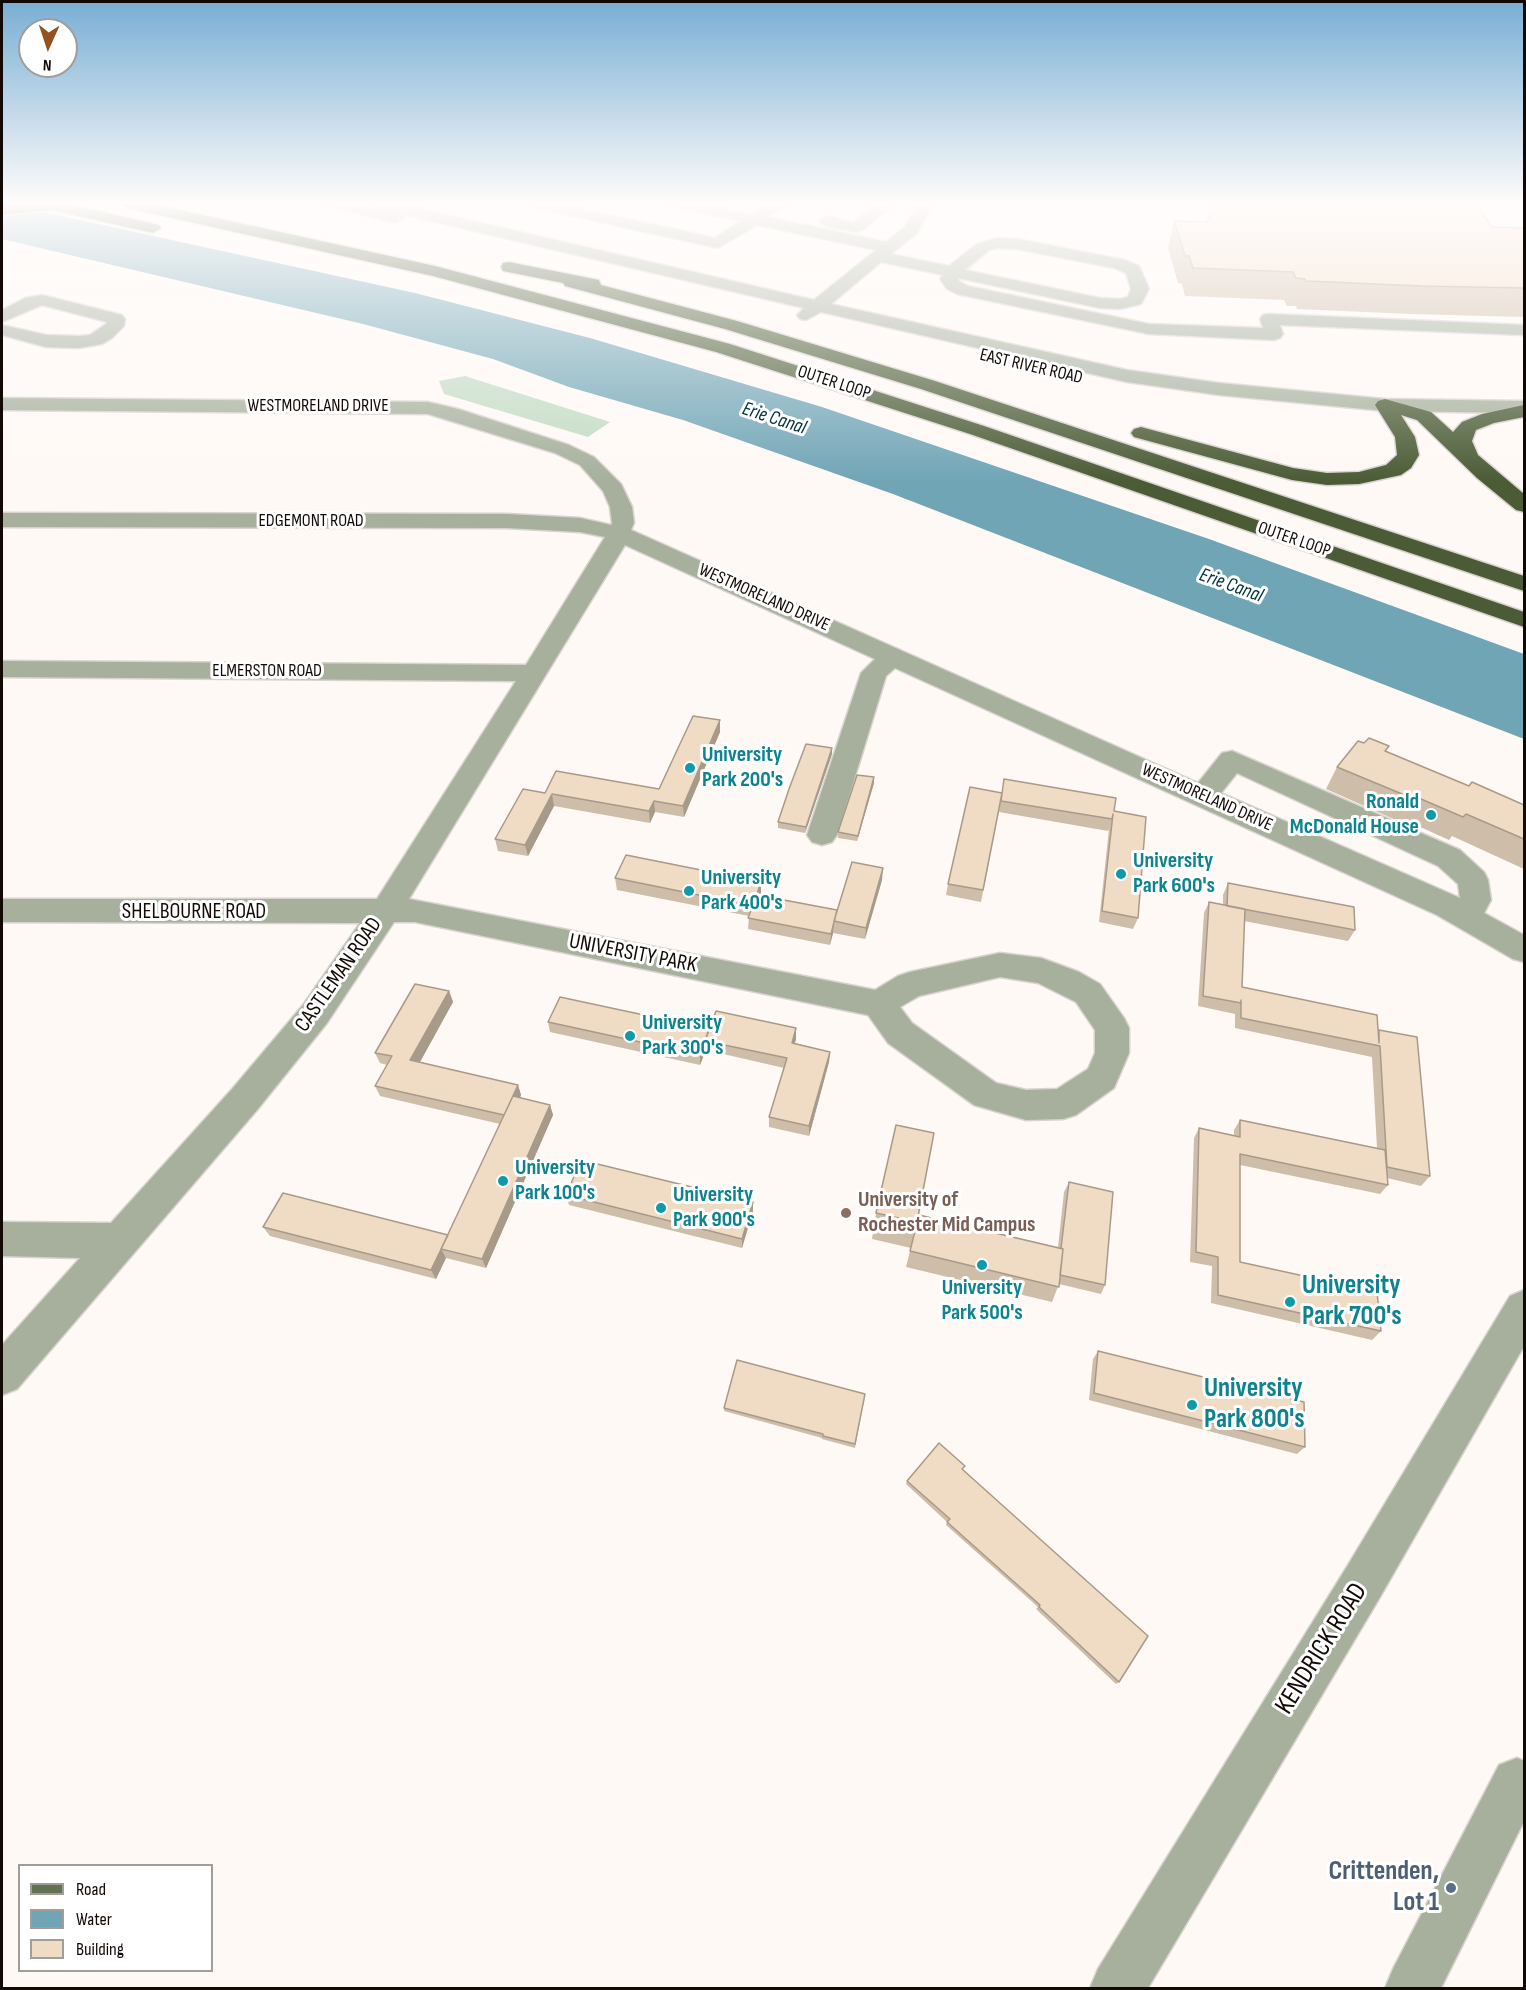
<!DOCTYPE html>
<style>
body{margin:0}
#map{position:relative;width:1526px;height:1990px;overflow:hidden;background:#fff9f6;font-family:"Sofia Sans Condensed",sans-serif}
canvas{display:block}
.frame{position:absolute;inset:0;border:3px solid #120905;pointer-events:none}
.legend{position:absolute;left:18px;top:1864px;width:195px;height:108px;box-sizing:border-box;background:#fff;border:2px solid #a09d9b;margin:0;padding:8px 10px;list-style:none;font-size:18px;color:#120905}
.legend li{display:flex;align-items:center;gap:12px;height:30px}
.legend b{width:30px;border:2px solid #a09d9b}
.north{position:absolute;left:18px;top:18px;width:60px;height:60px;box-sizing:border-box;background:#fff;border:2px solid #a09d9b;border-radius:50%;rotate:183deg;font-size:16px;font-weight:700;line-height:24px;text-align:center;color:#120905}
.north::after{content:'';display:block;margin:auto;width:21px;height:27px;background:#935120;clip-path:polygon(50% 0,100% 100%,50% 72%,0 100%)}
</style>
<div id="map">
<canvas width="1526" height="1990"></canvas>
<div class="frame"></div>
<ul class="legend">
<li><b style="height:8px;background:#627151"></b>Road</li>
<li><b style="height:16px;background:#70a5b6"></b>Water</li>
<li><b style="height:16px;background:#f0dcc4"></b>Building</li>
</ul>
<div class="north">N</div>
</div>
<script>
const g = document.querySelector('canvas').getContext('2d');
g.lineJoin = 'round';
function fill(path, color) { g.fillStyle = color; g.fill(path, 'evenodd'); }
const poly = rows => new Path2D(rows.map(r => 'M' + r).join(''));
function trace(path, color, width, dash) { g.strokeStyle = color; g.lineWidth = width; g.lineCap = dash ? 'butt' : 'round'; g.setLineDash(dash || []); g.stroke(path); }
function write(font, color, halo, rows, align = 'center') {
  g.font = font + ' "Sofia Sans Condensed",sans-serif'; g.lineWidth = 6; g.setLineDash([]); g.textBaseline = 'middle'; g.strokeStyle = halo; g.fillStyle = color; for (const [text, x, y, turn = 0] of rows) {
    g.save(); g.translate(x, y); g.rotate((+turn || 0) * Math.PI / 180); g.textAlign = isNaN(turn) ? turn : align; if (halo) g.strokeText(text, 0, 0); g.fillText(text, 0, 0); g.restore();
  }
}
fill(poly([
 [465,376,610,422,588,437,444,394,439,381]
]), '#c2dbc4');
fill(poly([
 [2,203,415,293,590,338,822,407,1209,539,1524,654,1524,739,893,494,683,420,569,387,493,359,363,324,2,239]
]), '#70a5b6');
const minor = poly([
 [323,203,351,203,402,215,404,218,396,223,326,206,323,203],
 [367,203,395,203,814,300,876,250,757,225,718,248,535,208,527,203,556,203,715,238,740,221,672,206,669,203,699,203,751,214,769,203,787,203,768,217,886,242,905,227,918,203,934,203,917,233,891,254,949,266,977,244,997,238,1017,239,1125,260,1139,266,1149,289,1141,304,1120,309,1100,308,958,278,959,281,968,286,1149,324,1263,328,1260,319,1263,315,1269,314,1524,325,1524,335,1280,325,1283,334,1280,338,1274,340,1149,334,957,294,947,289,940,279,943,275,881,262,831,304,1127,370,1219,383,1385,399,1524,401,1524,413,1385,411,1219,395,1127,382,821,312,806,320,800,319,797,315,804,308,375,208,367,203],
 [998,248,1017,249,1114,268,1126,273,1131,289,1128,297,1120,299,1100,298,965,270,989,250,998,248],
 [879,203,897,203,862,230,856,232,826,226,818,221,826,216,853,222,879,203],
 [42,295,122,315,125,319,124,326,112,338,102,344,79,348,46,347,2,335,2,325,46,335,79,336,90,335,106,324,107,322,42,305,2,322,2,310,25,298,42,295],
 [2,398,428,402,458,409,569,445,594,457,621,484,632,507,634,523,631,530,1198,783,1222,753,1232,751,1460,850,1484,872,1488,880,1491,900,1484,913,1524,935,1524,962,1513,959,1437,915,895,668,886,676,837,835,832,842,822,845,812,842,807,835,861,673,875,659,625,545,409,899,875,990,898,976,910,972,1000,953,1041,958,1079,972,1100,984,1124,1018,1129,1028,1129,1053,1114,1088,1076,1115,1063,1119,1026,1120,974,1105,888,1043,868,1015,415,922,394,922,327,1023,257,1110,17,1389,2,1395,2,1345,80,1258,2,1256,2,1222,111,1223,233,1088,303,1005,360,923,2,922,2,899,377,899,516,681,2,677,2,661,526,665,605,537,580,532,507,528,2,527,2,513,507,514,580,518,611,525,612,523,610,507,603,491,580,465,555,453,428,414,2,410,2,398],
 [1237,773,1438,866,1458,884,1460,898,1221,793,1237,773],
 [1000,977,1038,983,1076,1002,1095,1030,1095,1053,1088,1069,1057,1089,1026,1090,996,1083,912,1023,900,1007,919,996,1000,977],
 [1524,1290,1524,1346,1380,1597,1148,1988,1090,1988,1098,1969,1348,1565,1510,1296,1524,1290],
 [1517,1758,1524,1761,1524,1821,1441,1988,1385,1988,1393,1969,1499,1765,1517,1758]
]);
const major = poly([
 [2,203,16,203,2,211,2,203]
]);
const highway = poly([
 [18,203,64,203,159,225,161,228,153,233,52,210,2,215,2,205,18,203],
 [119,203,148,203,435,266,730,344,984,426,1524,612,1524,627,970,434,716,352,433,276,127,208,119,203],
 [509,262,599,280,601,285,737,321,935,381,1524,576,1524,591,921,389,725,329,565,286,563,283,503,271,501,267,503,263,509,262],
 [1385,399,1431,412,1453,432,1462,422,1482,414,1524,405,1524,417,1494,423,1476,430,1472,441,1478,455,1524,494,1524,512,1516,510,1477,478,1417,420,1401,415,1415,437,1419,455,1411,468,1401,475,1359,484,1327,485,1292,480,1134,437,1131,433,1134,429,1141,427,1293,468,1327,473,1359,472,1386,465,1397,455,1395,437,1375,405,1378,401,1385,399]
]);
trace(minor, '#d9d3cf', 3);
trace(major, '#d9d3cf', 3);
trace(highway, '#d9d3cf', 3);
fill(minor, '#a6b09d');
fill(major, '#627151');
fill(highway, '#4a5b35');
fill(poly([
 [1174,221,1524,228,1524,317,1411,314,1297,309,1296,306,1287,306,1284,300,1185,296,1182,284,1178,283,1168,248],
 [720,720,720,732,684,817,655,812,650,823,554,806,528,856,498,851,495,839,545,793,659,789],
 [1386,751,1469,786,1524,805,1524,869,1452,836,1449,840,1407,821,1405,824,1326,789,1337,767],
 [832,754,805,833,778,828,778,822],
 [1004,779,1114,811,1138,918,1133,929,1099,922,1109,829,1108,831,999,812,1000,806,981,902,946,895,948,884,1002,793],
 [874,783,857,841,838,838,838,832],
 [615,878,761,882,761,895,837,910,882,880,865,939,833,933,830,945,748,929,749,916,617,890],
 [1228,883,1355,930,1348,941,1244,921,1242,987,1378,1030,1430,1176,1421,1186,1387,1178,1388,1185,1380,1194,1240,1165,1240,1262,1381,1331,1372,1340,1211,1303,1212,1266,1190,1262,1194,1138,1199,1128,1234,1135,1234,1130,1240,1120,1377,1148,1372,1057,1235,1028,1235,1014,1198,1006,1204,913,1209,902,1223,905,1223,895],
 [449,991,453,1002,420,1062,518,1085,521,1095,520,1098,550,1105,553,1115,486,1268,446,1258,436,1279,270,1236,263,1227,448,1235,500,1124,380,1096,375,1086,387,1065,380,1063,375,1053],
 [548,1022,709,1029,796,1039,795,1043,830,1052,829,1062,809,1136,769,1127,769,1117,784,1068,706,1050,700,1065,550,1032],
 [1069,1182,1105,1285,1101,1294,1059,1284,1052,1302,906,1267,919,1215,1058,1247,1064,1192],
 [566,1195,753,1211,742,1248,569,1205],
 [876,1213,917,1222,911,1248,872,1239],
 [1098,1351,1305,1447,1297,1454,1089,1400,1093,1359],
 [865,1394,855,1448,822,1439,822,1438,724,1411,724,1408],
 [963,1470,1119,1682,1116,1684,1036,1609,1038,1607,946,1525,947,1522,906,1484,907,1481]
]), '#cebda9');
fill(poly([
 [720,720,720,732,684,817,683,806],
 [832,748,832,754,805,833,806,827],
 [874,777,874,783,857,841,858,836],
 [552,794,554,806,528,856,525,845],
 [654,801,655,812,650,823,649,811],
 [883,868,882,880,865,939,866,928],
 [761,882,761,893,753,917,753,906],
 [834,921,833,933,830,945,831,934],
 [449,991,453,1002,415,1071,410,1060],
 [796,1028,796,1039,792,1053,792,1043],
 [705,1041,706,1050,700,1065,700,1055],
 [830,1052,829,1062,809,1136,809,1126],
 [518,1085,521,1095,507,1126,504,1115],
 [550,1105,553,1115,486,1268,482,1259],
 [753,1202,753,1211,742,1248,742,1239],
 [441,1249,446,1258,436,1279,431,1270]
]), '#a89a89');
const building = poly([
 [1214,203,1475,203,1492,227,1524,228,1524,288,1422,286,1306,281,1305,279,1296,278,1293,272,1193,268,1189,256,1185,256,1174,221,1207,222,1214,203],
 [693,716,720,720,683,806,654,801,649,811,552,794,525,845,495,839,523,789,545,793,556,771,659,789,693,716],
 [1369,738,1389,746,1385,751,1469,786,1472,782,1524,805,1524,839,1466,814,1463,817,1421,799,1419,801,1337,767,1358,741,1364,743,1369,738],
 [806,744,832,748,806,827,778,822,789,789,806,744],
 [857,775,874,777,858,836,838,832,857,775],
 [1004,779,1116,798,1114,811,1146,817,1138,918,1102,911,1113,814,1112,819,1001,801,1004,779],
 [970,787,1002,793,983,890,948,884,970,787],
 [626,855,761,882,753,906,615,878,626,855],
 [852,862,883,868,866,928,834,921,852,862],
 [1228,883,1354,907,1355,930,1227,906,1228,883],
 [757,895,837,910,831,934,748,918,757,895],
 [1209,902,1245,909,1242,987,1377,1015,1379,1043,1379,1030,1417,1037,1430,1176,1387,1167,1380,1046,1241,1018,1241,1000,1241,1003,1203,996,1209,902],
 [415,984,449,991,410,1060,518,1085,504,1115,375,1086,392,1056,375,1053,415,984],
 [560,997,709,1029,700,1055,548,1022,560,997],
 [716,1011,796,1028,792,1043,830,1052,809,1126,769,1117,787,1058,705,1041,716,1011],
 [513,1096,550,1105,482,1259,441,1249,513,1096],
 [1240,1120,1385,1150,1388,1185,1240,1154,1240,1262,1377,1292,1381,1331,1218,1295,1218,1257,1196,1252,1199,1128,1240,1137,1240,1120],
 [896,1125,934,1133,917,1222,876,1213,896,1125],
 [581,1160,753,1202,742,1239,566,1195,581,1160],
 [1069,1182,1113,1192,1105,1285,1060,1275,1063,1249,1061,1248,1069,1182],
 [283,1193,448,1235,431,1270,263,1227,283,1193],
 [919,1215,1063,1249,1059,1287,910,1251,919,1215],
 [1098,1351,1304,1402,1305,1447,1094,1393,1098,1351],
 [737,1360,865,1394,855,1444,823,1436,823,1434,724,1408,737,1360],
 [939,1443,965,1466,962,1469,1148,1636,1119,1682,1039,1607,1040,1605,947,1522,950,1519,907,1481,939,1443]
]);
fill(building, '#f0dcc4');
trace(building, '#a89a89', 1.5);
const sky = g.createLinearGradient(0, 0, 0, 482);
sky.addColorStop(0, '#78aed4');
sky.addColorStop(0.42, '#fffcfb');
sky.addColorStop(1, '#fffcfb00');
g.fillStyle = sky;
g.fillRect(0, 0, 1526, 482);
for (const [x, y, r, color] of [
 [690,768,6,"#0f9aa8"],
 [1431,815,6,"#0f9aa8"],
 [1121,874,6,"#0f9aa8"],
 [689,891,6,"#0f9aa8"],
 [630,1036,6,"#0f9aa8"],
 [503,1181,6,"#0f9aa8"],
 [661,1208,6,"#0f9aa8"],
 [846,1213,6,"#8d6e63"],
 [982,1265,6,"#0f9aa8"],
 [1290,1302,6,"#0f9aa8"],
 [1192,1405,6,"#0f9aa8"],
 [1451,1888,6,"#5c6f8a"]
]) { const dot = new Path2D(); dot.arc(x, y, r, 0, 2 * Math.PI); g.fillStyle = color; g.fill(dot); trace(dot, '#fff', 2); }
write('18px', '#120905', '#fff', [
 ["EAST RIVER ROAD",1031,367,13],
 ["OUTER LOOP",834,383,18],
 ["WESTMORELAND DRIVE",318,406],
 ["EDGEMONT ROAD",311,521],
 ["OUTER LOOP",1294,540,19],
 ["WESTMORELAND DRIVE",764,598,24],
 ["ELMERSTON ROAD",267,671],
 ["WESTMORELAND DRIVE",1207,798,24]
]);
write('italic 20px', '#003340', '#fff', [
 ["Erie Canal",774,419,18],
 ["Erie Canal",1231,586,20]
]);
write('bold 22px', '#0d838f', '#fff', [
 ["University",702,755],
 ["Park 200's",702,780],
 ["Ronald",1419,802,"right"],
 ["McDonald House",1419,827,"right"],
 ["University",1133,861],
 ["Park 600's",1133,886],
 ["University",701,878],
 ["Park 400's",701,903],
 ["University",642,1023],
 ["Park 300's",642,1048],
 ["University",515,1168],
 ["Park 100's",515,1193],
 ["University",673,1195],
 ["Park 900's",673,1220],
 ["University",982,1288,"center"],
 ["Park 500's",982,1313,"center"]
], 'left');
write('22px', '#120905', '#fff', [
 ["SHELBOURNE ROAD",194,912],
 ["UNIVERSITY PARK",633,954,11],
 ["CASTLEMAN ROAD",339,975,-55]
]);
write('bold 22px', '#785e54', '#fff', [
 ["University of",858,1200],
 ["Rochester Mid Campus",858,1225]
], 'left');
write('bold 27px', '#0d838f', '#fff', [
 ["University",1302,1286],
 ["Park 700's",1302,1317],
 ["University",1204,1389],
 ["Park 800's",1204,1420]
], 'left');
write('27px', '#120905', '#fff', [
 ["KENDRICK ROAD",1322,1649,-58]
]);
write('bold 27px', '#4e5e75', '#fff', [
 ["Crittenden,",1439,1872],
 ["Lot 1",1439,1903]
], 'right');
</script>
